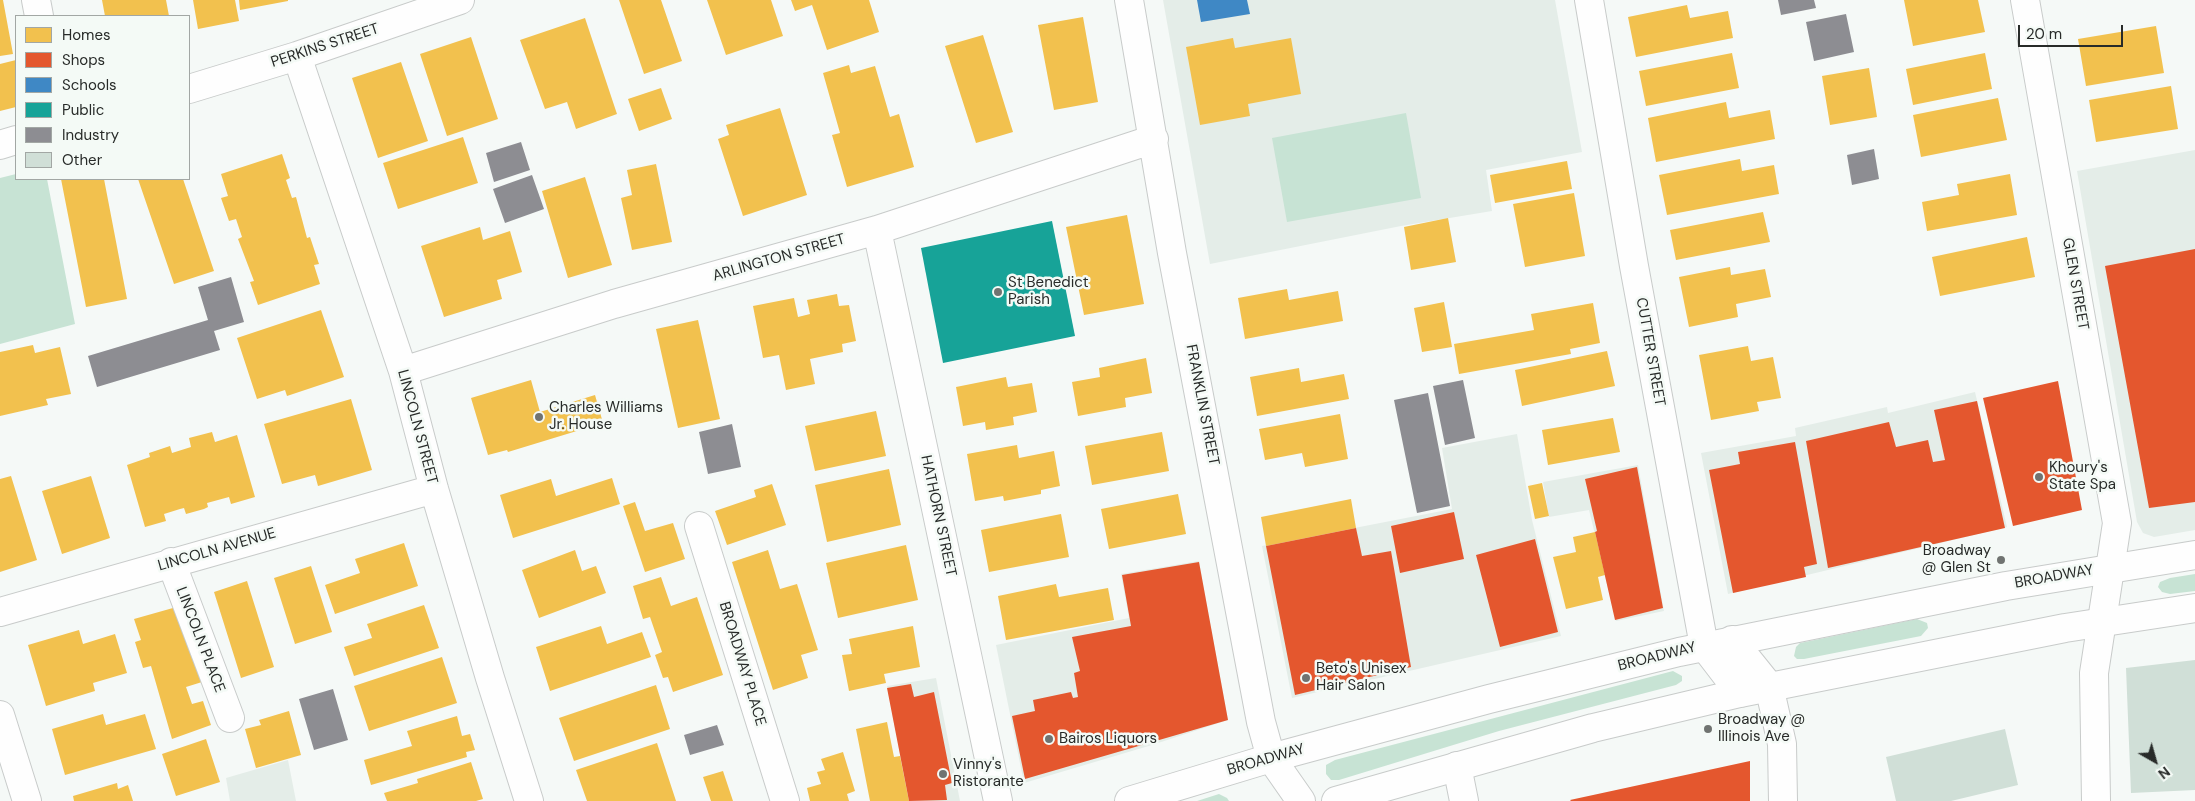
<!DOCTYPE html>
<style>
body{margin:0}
#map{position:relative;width:2195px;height:801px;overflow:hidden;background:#f5f9f7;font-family:"DM Sans",sans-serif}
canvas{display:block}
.legend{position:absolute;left:15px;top:15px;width:175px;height:165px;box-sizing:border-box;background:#f4faf6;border:1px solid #a2a7a4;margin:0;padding:6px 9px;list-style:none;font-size:15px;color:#282b29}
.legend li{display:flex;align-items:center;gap:10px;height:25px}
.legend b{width:25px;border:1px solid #a2a7a4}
.north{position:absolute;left:2130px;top:736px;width:50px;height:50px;-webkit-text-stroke:4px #f4faf6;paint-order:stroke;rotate:142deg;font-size:14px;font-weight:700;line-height:20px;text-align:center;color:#282b29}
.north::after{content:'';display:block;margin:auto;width:18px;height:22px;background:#282b29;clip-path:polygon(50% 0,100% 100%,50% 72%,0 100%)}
.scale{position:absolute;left:2018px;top:25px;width:105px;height:22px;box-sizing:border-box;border:2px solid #282b29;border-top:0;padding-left:6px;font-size:15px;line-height:18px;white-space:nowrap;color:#282b29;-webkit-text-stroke:4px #f4faf6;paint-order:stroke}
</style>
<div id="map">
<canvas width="2195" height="801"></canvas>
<ul class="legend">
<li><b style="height:14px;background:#f2c14e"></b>Homes</li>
<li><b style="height:14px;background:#e4572e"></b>Shops</li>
<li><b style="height:14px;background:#3f88c5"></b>Schools</li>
<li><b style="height:14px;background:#17a398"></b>Public</li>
<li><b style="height:14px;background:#8d8d92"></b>Industry</li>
<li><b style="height:14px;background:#d0dfd7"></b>Other</li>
</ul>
<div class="north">N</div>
<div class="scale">20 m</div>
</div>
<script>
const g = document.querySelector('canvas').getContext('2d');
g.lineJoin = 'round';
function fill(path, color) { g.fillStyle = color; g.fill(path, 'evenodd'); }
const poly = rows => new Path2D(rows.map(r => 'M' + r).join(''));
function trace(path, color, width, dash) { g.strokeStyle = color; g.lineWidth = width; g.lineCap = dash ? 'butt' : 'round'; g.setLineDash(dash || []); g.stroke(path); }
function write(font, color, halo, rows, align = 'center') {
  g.font = font + ' "DM Sans",sans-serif'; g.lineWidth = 5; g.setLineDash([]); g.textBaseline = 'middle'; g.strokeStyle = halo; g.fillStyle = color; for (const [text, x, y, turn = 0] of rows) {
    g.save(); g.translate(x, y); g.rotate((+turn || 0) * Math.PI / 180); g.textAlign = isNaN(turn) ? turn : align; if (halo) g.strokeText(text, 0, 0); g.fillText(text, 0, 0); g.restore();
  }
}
fill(poly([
 [1163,0,1555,0,1582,152,1486,170,1492,211,1401,226,1210,264],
 [2195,150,2195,530,2154,537,2143,533,2137,522,2077,171],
 [1975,392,2007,527,1728,594,1701,453,1796,436,1795,428,1887,407,1888,413],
 [1517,434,1532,520,1561,636,1292,698,1262,546,1452,509,1442,448],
 [1638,465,1664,611,1616,621,1589,510,1549,517,1543,482],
 [1199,561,1228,720,1152,745,1024,783,996,645,1129,618,1121,574],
 [936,678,960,801,909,801,887,686],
 [288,760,296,801,230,801,226,778]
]), '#e4ede8');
fill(poly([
 [1406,113,1421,198,1287,222,1272,138],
 [16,174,16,179,47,179,75,324,0,344,0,178],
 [2195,574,2195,591,2170,594,2162,592,2158,587,2160,582,2170,578],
 [1917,619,1927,623,1928,628,1921,636,1804,659,1797,659,1794,656,1796,647,1800,643],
 [1673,671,1682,676,1682,681,1676,685,1499,731,1339,780,1331,780,1326,774,1326,765,1335,760],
 [1219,794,1227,798,1229,801,1197,801]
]), '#c7e3d4');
fill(poly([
 [0,0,3,0,13,54,0,56],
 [102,0,166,0,169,16,105,16],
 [193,0,235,0,239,21,198,29],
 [239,0,288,0,288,1,240,10],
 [619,0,661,0,682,61,644,74],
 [707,0,771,0,783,36,726,55],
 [791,0,869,0,879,32,827,50,812,5,795,11],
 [1904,0,1978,0,1985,32,1913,46],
 [1687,5,1690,18,1728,11,1733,38,1636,57,1628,17],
 [1083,17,1098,102,1054,110,1038,25],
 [585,18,617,114,576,129,567,102,545,109,520,40],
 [2156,26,2164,73,2086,86,2078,39],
 [983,35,1013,132,976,143,945,46],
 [471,37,498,119,447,136,420,54],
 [1233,38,1235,48,1291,38,1301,94,1248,104,1250,116,1200,125,1186,47],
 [1732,53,1739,88,1646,106,1639,71],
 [1985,53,1992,89,1913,105,1906,69],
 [16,60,16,107,0,111,0,64],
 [401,62,428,141,378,158,352,78],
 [849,65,851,73,875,66,890,117,899,114,914,167,847,187,832,135,840,133,823,73],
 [1869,68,1877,117,1830,125,1822,76],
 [2171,86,2178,129,2096,142,2089,100],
 [661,88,672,119,639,131,628,99],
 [1998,98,2007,140,1921,157,1913,115],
 [1726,102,1729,118,1770,110,1775,139,1656,162,1648,118],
 [780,108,807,195,743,216,718,139,729,135,726,125],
 [463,137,478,183,398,209,383,163],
 [282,154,290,178,286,180,292,198,296,197,307,238,310,237,319,264,314,265,320,284,258,305,250,282,254,281,238,239,242,237,236,219,229,221,221,198,228,196,221,174],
 [1740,159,1742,171,1774,165,1779,194,1667,215,1659,175],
 [1567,161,1572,189,1495,203,1490,175],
 [656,164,672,242,632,250,621,198,632,195,627,170],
 [2010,174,2017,215,1927,231,1922,202,1959,195,1957,184],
 [585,177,612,265,568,278,542,191],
 [61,179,104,179,127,299,86,307],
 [138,179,183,179,214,271,174,284],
 [1574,193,1585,256,1525,267,1513,204],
 [1763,212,1770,242,1676,260,1670,230],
 [1127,215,1144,304,1084,315,1066,227],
 [1448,218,1456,262,1411,270,1404,227],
 [480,227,483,240,510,231,522,272,497,280,502,299,444,317,421,246],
 [2027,237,2035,277,1940,296,1932,257],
 [1730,267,1731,275,1765,269,1771,297,1736,304,1738,317,1689,327,1679,277],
 [1287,289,1289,300,1338,291,1343,321,1245,339,1238,298],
 [837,294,839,306,849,305,856,341,842,344,843,352,810,359,815,384,786,390,779,355,763,358,753,306,794,298,798,317,810,314,807,300],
 [1444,302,1452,347,1422,352,1414,308],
 [1593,303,1600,343,1570,349,1571,354,1459,374,1454,344,1534,330,1531,314],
 [321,310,344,377,287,396,285,390,257,399,237,338],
 [698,320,720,419,678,428,656,329],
 [33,345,35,353,60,347,71,394,46,399,48,405,0,416,0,352],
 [1748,346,1751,361,1773,357,1781,398,1757,402,1759,411,1711,420,1699,355],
 [1607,351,1615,386,1522,406,1515,370],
 [1146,358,1152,393,1125,398,1126,407,1078,416,1072,382,1100,377,1099,368],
 [1299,368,1301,382,1344,374,1349,399,1257,416,1250,377],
 [1006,377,1008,387,1032,383,1037,412,1013,417,1014,425,986,430,985,422,963,426,956,387],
 [531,380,540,412,595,395,603,423,508,452,507,450,488,455,471,398],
 [351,399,372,470,318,486,315,475,282,484,264,424],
 [876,411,886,456,815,471,805,426],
 [1340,414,1348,459,1305,467,1302,453,1265,460,1259,429],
 [1613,418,1620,452,1548,465,1542,430],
 [212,432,215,442,237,435,255,497,231,504,229,497,207,503,208,507,204,509,186,514,184,508,180,509,164,514,166,521,145,527,127,465,150,457,149,453,170,446,172,453,191,447,189,438],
 [1162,432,1169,471,1092,485,1085,446],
 [1017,445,1019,458,1054,451,1060,486,1041,490,1041,494,1004,501,1003,496,975,501,967,454],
 [889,469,901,525,827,542,815,485],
 [11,476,37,560,0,572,0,479],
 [91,476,110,538,62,554,42,491],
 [612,478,620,504,513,538,500,495,551,479,556,496],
 [1542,483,1549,516,1535,519,1528,486],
 [772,484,786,525,727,545,715,511,756,497,754,490],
 [1178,494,1186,534,1109,549,1101,509],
 [1351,499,1356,528,1266,546,1261,517],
 [635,502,645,531,673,523,685,559,645,572,623,506],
 [1061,514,1069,557,989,572,981,530],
 [1595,532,1605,575,1598,577,1603,600,1566,609,1553,557,1576,552,1573,537],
 [404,543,418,586,335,614,325,585,360,573,355,559],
 [906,545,918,600,838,618,826,563],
 [575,550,582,571,596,566,606,593,539,618,522,570],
 [768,550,780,589,797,584,818,650,801,655,808,678,773,690,732,562],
 [311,566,332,632,295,644,274,578],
 [661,577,671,606,697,597,723,675,673,692,668,677,663,678,655,655,662,652,650,617,643,619,633,586],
 [247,581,274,667,241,678,214,592],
 [1056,584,1059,597,1108,588,1114,620,1006,640,998,596],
 [424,605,439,648,354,676,344,647,372,638,367,624],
 [180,606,202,682,186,687,192,704,203,701,211,725,172,739,151,666,143,668,135,642,141,640,134,619],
 [601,626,607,644,642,632,651,657,550,691,536,647],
 [913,626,920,667,884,674,886,683,849,691,842,655,852,654,849,639],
 [79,630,83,644,115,634,127,673,93,683,95,691,46,706,28,645],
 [442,657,457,703,369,731,354,686],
 [656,685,670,729,574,761,559,718],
 [289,711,301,755,256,768,245,729,261,725,259,720],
 [103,714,106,725,145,714,156,749,65,775,52,729],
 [457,716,462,736,470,734,475,750,466,752,467,757,371,785,364,760,412,746,407,731],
 [887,722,894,757,900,756,909,801,870,801,856,729],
 [206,739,220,782,176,796,162,754],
 [657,743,676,801,587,801,576,770],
 [843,752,855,791,847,794,849,801,810,801,807,788,821,784,817,772,825,770,821,759],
 [471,762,483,799,476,801,387,801,384,793,418,783,417,779],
 [723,771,733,801,711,801,703,777],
 [117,783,118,789,128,785,133,801,74,801,73,796]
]), '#f2c14e');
fill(poly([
 [2195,249,2195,502,2149,508,2105,266],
 [2058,381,2082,510,2013,526,1983,398],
 [1977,401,2005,528,1828,568,1806,441,1889,422,1896,447,1928,440,1933,462,1945,460,1934,410],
 [1795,442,1817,564,1804,567,1806,577,1733,593,1709,470,1740,464,1738,452],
 [1637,467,1663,608,1615,620,1595,532,1597,531,1585,479],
 [1454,512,1464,559,1400,573,1391,526],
 [1356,528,1362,556,1391,551,1411,667,1295,695,1266,546],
 [1535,539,1558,632,1500,647,1476,555],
 [1199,562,1228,720,1025,779,1012,716,1035,711,1033,700,1071,692,1073,698,1078,697,1074,673,1080,671,1072,637,1131,626,1122,575],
 [911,684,914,697,934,692,952,783,945,785,947,800,909,801,887,688],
 [1750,761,1750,801,1571,801,1570,800]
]), '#e4572e');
fill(poly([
 [1197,0,1247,0,1250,14,1201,22]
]), '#3f88c5');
fill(poly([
 [1052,221,1075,336,943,363,921,248]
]), '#17a398');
fill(poly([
 [1778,0,1814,0,1816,8,1781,15],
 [1846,14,1854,52,1814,61,1806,22],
 [521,142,530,170,494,182,486,153],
 [1874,149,1879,179,1852,185,1847,155],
 [532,175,544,209,505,223,493,189],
 [231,277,244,322,214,331,220,350,97,387,88,356,208,320,198,287],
 [1463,380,1475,438,1445,445,1433,386],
 [1428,393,1450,506,1417,513,1394,400],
 [732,424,741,467,708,474,699,432],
 [333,689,348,740,314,750,299,699],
 [717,725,724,745,690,755,684,735]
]), '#8d8d92');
fill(poly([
 [2195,660,2195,790,2131,793,2126,668],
 [2005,729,2018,785,1951,801,1896,801,1886,757]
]), '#d0dfd7');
const minor = poly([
 [36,0,39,16],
 [1129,0,1172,253,1261,722,1271,758,1301,801],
 [1589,0,1634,266,1704,646,1740,693],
 [2025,0,2117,523,2094,673,2096,801],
 [297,56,403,371,434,489,490,678,529,801],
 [189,89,297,56,460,0],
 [0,145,16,140],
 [877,230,998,801],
 [403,371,614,304,877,230,1154,139],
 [699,526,785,801],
 [171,562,230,718],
 [0,612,434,489],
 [1732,640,1769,686,1782,744,1783,801],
 [0,715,27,801],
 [1457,766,1464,801]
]);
const primary = poly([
 [1129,801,1271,758,1489,699,1679,652,2006,586,2195,555],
 [1336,801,1593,728,1740,693,2065,628,2195,608]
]);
trace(minor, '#c8cbca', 30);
trace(primary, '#c8cbca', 30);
trace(minor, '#fefefe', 28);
trace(primary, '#fefefe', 28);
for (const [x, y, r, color] of [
 [998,292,5,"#707371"],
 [539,417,5,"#707371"],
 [2039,477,5,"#707371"],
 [2001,560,5,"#707371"],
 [1306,678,5,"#707371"],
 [1708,729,5,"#707371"],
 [1049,739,5,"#707371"],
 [943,774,5,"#707371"]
]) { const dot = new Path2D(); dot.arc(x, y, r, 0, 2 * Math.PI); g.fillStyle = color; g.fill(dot); trace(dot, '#f4faf6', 2); }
write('15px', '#282b29', '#f4faf6', [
 ["PERKINS STREET",325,46,-18],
 ["ARLINGTON STREET",779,258,-16],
 ["GLEN STREET",2075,284,80],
 ["CUTTER STREET",1650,352,80],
 ["FRANKLIN STREET",1202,405,79],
 ["LINCOLN STREET",417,427,75],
 ["HATHORN STREET",938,516,78],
 ["LINCOLN AVENUE",217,550,-16],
 ["BROADWAY",2054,577,-10],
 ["LINCOLN PLACE",200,640,69],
 ["BROADWAY",1657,657,-14],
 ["BROADWAY PLACE",742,664,73],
 ["BROADWAY",1266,760,-16]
]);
write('15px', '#282b29', '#f4faf6', [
 ["St Benedict",1008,283],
 ["Parish",1008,300],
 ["Charles Williams",549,408],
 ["Jr. House",549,425],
 ["Khoury's",2049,468],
 ["State Spa",2049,485],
 ["Broadway",1991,551,"right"],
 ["@ Glen St",1991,568,"right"],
 ["Beto's Unisex",1316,669],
 ["Hair Salon",1316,686],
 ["Broadway @",1718,720],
 ["Illinois Ave",1718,737],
 ["Bairos Liquors",1059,739],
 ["Vinny's",953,765],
 ["Ristorante",953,782]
], 'left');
</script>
